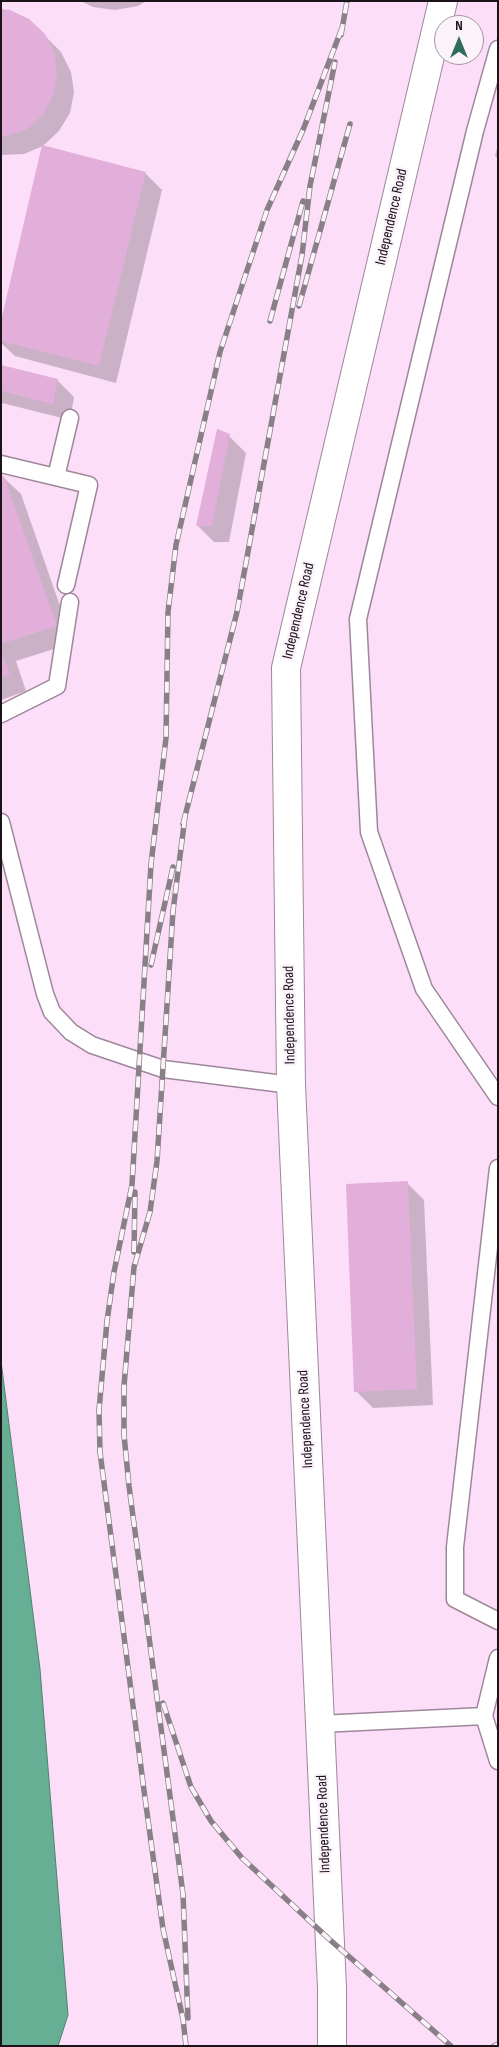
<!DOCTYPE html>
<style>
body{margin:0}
#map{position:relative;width:499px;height:2047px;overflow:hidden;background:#fcf2fa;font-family:"Sofia Sans Condensed",sans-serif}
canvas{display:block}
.frame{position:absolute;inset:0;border:2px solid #1b121a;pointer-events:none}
.north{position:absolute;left:434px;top:15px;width:50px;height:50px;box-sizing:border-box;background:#fcf2fa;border:1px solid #a298a0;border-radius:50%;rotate:0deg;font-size:14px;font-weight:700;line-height:20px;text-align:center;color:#1b121a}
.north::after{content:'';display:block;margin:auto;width:18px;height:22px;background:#2f6d58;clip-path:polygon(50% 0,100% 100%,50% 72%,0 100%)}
</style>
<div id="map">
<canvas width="499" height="2047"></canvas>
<div class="frame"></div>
<div class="north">N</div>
</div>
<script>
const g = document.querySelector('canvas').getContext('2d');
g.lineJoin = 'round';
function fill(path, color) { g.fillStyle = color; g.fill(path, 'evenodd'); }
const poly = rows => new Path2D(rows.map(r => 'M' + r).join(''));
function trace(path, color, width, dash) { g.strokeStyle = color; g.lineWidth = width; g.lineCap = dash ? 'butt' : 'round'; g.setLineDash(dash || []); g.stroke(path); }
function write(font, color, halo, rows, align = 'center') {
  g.font = font + ' "Sofia Sans Condensed",sans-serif'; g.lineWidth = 5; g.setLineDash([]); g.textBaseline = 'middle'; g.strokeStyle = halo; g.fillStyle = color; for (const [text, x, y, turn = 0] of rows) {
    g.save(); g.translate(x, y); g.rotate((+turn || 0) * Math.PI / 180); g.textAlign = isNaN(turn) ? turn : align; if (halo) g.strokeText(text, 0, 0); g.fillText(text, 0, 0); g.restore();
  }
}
fill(poly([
 [1,1,498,1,498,2046,58,2046,68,2015,40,1669,1,1361],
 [444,25,474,25,474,55,444,55]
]), '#fddef8');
const water = poly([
 [1,1361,40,1669,68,2015,58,2046,1,2046,1,1361]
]);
fill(water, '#66af95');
trace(water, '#508070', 1);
fill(poly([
 [81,1,146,1,138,6,115,10,93,7],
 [1,10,29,20,61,52,71,72,74,92,70,113,59,131,43,146,24,154,1,155],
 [498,144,498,159,495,156],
 [145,173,162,190,116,383,15,356,1,343,1,327],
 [1,366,57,380,74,397,70,420,2,403],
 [229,436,246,453,229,542,214,542,197,525],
 [4,478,21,494,73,643,16,661,26,691,1,700,1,479],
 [407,1183,424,1200,433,1405,373,1408,356,1391]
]), '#0003');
fill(poly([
 [1,9,10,10,29,19,45,34,55,54,57,75,53,96,43,115,27,129,1,138],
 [42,145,146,172,99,366,1,341,1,321],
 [1,365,58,379,53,404,1,391],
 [217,429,230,434,212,526,196,526],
 [4,476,57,626,1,644,1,477],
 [1,649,10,674,1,678],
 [408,1181,417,1389,354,1392,346,1184]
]), '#e2aeda');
const service = poly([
 [498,49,475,131,358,619,369,832,424,989,498,1097],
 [1,464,89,485,66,585],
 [56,477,70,418],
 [1,714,57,686,70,602],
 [1,822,45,994,52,1012,71,1032,92,1045,163,1069,291,1085],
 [498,1168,455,1547,455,1599,498,1621],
 [484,1716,498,1658],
 [320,1724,484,1716,498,1761]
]);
const minor = poly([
 [332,2046,332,1988,291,1085,286,668,443,1]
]);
trace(service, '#9e879a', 19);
trace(minor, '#9e879a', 30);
trace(service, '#fff', 16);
trace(minor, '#fff', 28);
const rail = poly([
 [341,35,347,1],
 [299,306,350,124],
 [270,321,303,201],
 [185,817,173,911,157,1161,150,1212,134,1267,124,1386,124,1435,129,1486,183,1894,188,2018],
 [183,824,237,612,302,255,310,186,335,62],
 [151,965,173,867],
 [134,1252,135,1192],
 [163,1703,191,1787,211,1821,242,1858,329,1939,451,2046],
 [186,2046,183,2019,163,1929,145,1798,100,1452,99,1410,107,1321,114,1272,132,1185,151,864,166,738,168,612,176,545,220,352,267,210,303,130,342,28],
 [494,2046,498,2044]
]);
trace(rail, '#897f87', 5.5);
trace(rail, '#fcf2fa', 4, [11]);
write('15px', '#1b121a', '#fcf2fa', [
 ["Independence Road",392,217,-77],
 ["Independence Road",299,611,-77],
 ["Independence Road",290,1015,-91],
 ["Independence Road",306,1419,-93],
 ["Independence Road",324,1824,-92]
]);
</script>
